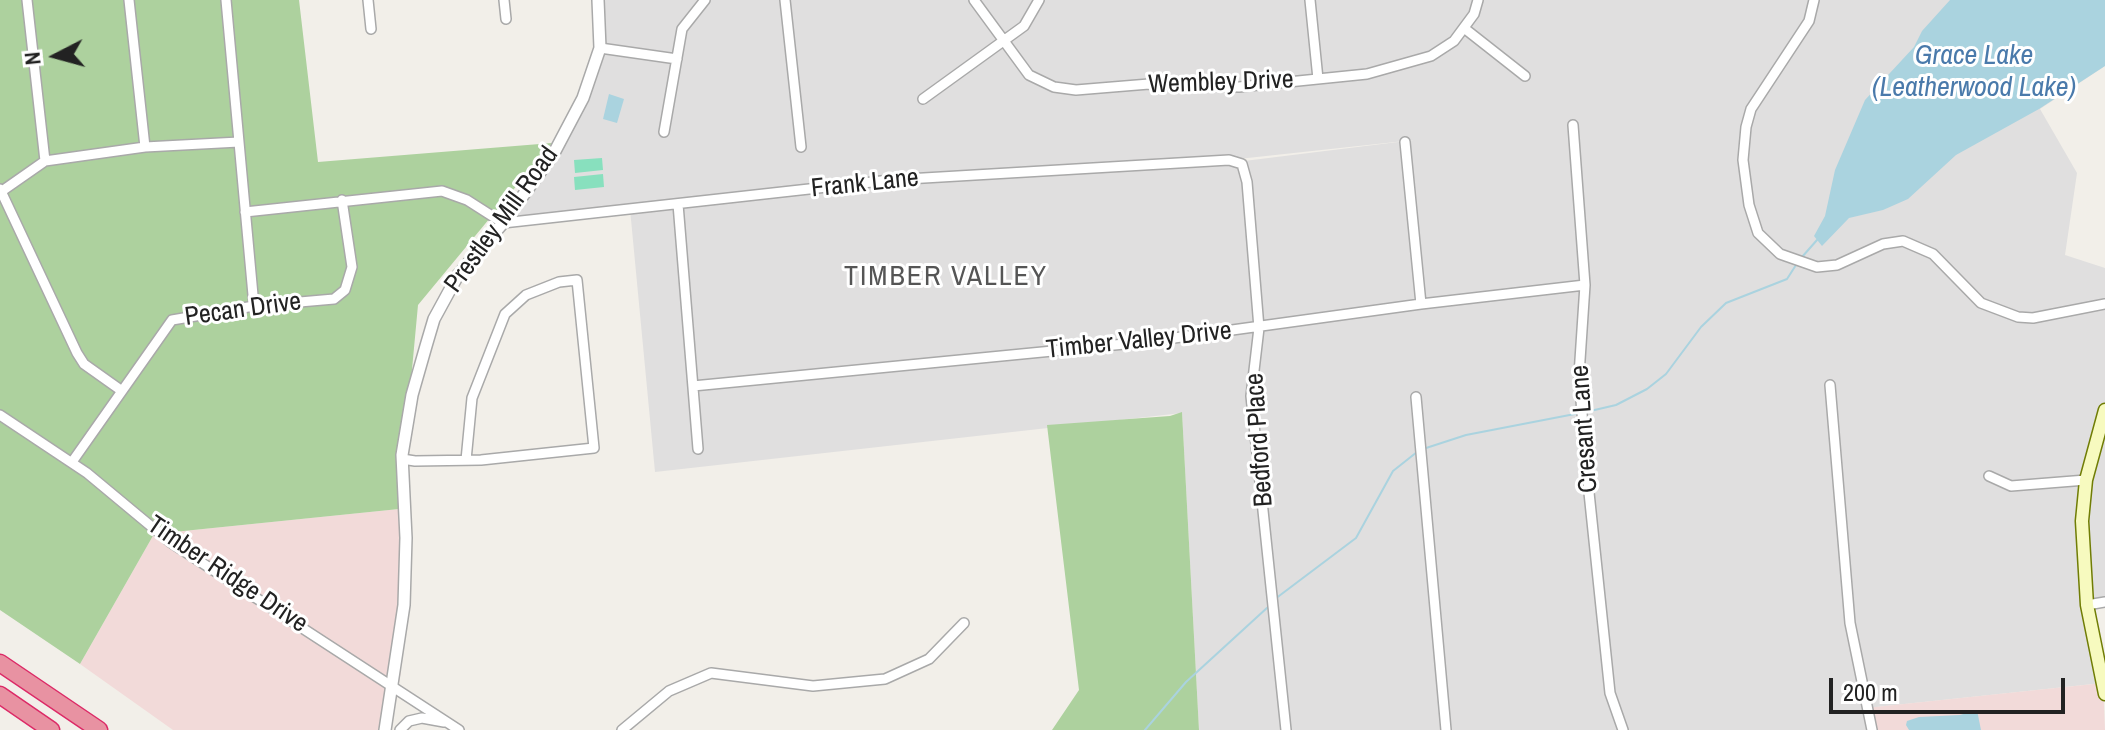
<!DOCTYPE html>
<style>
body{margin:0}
#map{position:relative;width:2105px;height:730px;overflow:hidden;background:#f2efe9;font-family:"Archivo Narrow",sans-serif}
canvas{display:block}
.north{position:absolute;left:16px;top:16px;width:80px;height:80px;-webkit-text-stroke:6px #fff;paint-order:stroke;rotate:264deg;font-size:22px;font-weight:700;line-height:32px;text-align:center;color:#222}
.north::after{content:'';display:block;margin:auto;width:28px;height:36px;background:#222;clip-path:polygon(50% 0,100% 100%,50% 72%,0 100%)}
.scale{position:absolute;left:1829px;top:678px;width:236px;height:36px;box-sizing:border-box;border:4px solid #222;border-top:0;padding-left:10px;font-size:24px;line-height:28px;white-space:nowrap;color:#222;-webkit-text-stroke:6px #fff;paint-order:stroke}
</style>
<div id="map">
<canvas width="2105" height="730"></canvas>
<div class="north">N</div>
<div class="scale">200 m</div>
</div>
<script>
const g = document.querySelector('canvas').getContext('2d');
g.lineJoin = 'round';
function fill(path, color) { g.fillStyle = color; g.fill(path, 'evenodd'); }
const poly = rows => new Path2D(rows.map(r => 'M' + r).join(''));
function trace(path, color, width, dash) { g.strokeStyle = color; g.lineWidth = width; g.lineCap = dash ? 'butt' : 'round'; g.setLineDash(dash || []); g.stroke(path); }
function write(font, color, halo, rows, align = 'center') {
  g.font = font + ' "Archivo Narrow",sans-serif'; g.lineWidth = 6; g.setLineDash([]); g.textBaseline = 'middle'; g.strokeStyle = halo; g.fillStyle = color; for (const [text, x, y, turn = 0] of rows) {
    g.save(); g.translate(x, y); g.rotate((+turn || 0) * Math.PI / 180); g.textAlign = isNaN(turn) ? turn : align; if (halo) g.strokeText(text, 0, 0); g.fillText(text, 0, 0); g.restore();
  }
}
fill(poly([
 [598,0,2105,0,2105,66,2040,109,2077,173,2065,255,2105,268,2105,602,2088,605,2103,683,1867,708,1872,730,1199,730,1182,413,655,472,630,209,503,223,554,153,593,67],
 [1414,140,1236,162,1229,160]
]), '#e0dfdf');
fill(poly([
 [399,509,401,671,391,730,173,730,80,664,154,534],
 [2103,683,2105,730,1872,730,1866,708]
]), '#f2dad9');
fill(poly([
 [0,0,299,0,318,162,552,143,418,305,399,509,154,534,80,664,0,610],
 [1182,412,1199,730,1052,730,1079,690,1047,425,1170,416]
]), '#add19e');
fill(poly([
 [602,158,603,170,575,173,574,160],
 [603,174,604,187,575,190,574,177]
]), '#88e0be');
fill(poly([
 [1950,0,2105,0,2105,66,2039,109,1956,155,1908,199,1883,210,1849,218,1822,246,1814,236,1825,216,1835,170,1865,100,1914,47,1922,31],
 [609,94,624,99,617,123,603,119],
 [1977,710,1981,730,1909,730,1906,725,1907,721,1919,717,1960,715]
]), '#aad3df');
trace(poly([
 [1802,257,1817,240],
 [1586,412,1616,405,1647,389,1666,374,1701,327,1726,303,1787,279,1796,265],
 [1423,449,1466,435,1580,413],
 [1275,599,1356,538,1393,471,1417,452],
 [1145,730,1186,682,1268,607]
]), '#aad3df', 2);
const minor = poly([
 [27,0,45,161],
 [129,0,145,147],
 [226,0,254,306],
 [368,0,371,29],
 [504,0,506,19],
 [785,0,801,147],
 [974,0,1029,75,1054,87,1076,90,1149,84,1239,87,1367,74,1431,56,1454,41,1474,14,1478,0],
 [1310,0,1318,79],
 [1814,0,1809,21,1751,109,1746,127,1743,160,1749,205,1758,233,1780,254,1817,267,1837,265,1883,244,1903,241,1933,254,1981,303,2018,317,2033,318,2105,304],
 [1464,28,1525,76],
 [600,48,677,59],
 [923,99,1024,26,1039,0],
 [1573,125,1585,285,1579,375,1586,464,1610,693,1623,730],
 [664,132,682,29,705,0],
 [1405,142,1421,304],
 [0,189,77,353,84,364,122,391],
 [2,191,45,161,145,147,239,142],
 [678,204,698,449],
 [245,212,442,191,467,200,503,223,890,180,1229,160,1242,164,1247,182,1259,328,1251,396,1286,730],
 [1830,385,1850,623,1872,730],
 [693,386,1145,342,1421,304,1585,285],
 [1416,397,1446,730],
 [0,415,87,473,170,542,459,730],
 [402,459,415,461,481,460,594,448,577,280,559,282,526,295,505,314,472,398,466,460],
 [72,462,172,320,254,306,334,299,345,290,352,267,342,200],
 [1989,476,2011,486,2086,480],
 [2087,605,2105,602],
 [400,730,409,721,422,718,444,722],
 [622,730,669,691,711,673,813,686,885,679,929,659,964,623]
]);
const tertiary = poly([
 [385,730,404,605,406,538,402,455,412,395,426,346,434,319,458,275,503,223,554,153,583,98,600,48,598,0]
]);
const secondary = poly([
 [2105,410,2086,480,2082,521,2087,605,2105,694]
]);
const motorway = poly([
 [0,663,99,730],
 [0,695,51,730]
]);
trace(minor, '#a9a9a9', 12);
trace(tertiary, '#a9a9a9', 14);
trace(secondary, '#707d05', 15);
trace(motorway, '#dc2a67', 19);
trace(minor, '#fff', 9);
trace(tertiary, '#fff', 11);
trace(secondary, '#f7fabf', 12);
trace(motorway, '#e892a2', 16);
write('26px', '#222', '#fff', [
 ["Wembley Drive",1221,83,-2],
 ["Frank Lane",865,184,-6],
 ["Prestley Mill Road",502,220,-54],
 ["Pecan Drive",243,310,-8],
 ["Timber Valley Drive",1139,341,-6],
 ["Cresant Lane",1585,429,-94],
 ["Bedford Place",1260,440,-94],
 ["Timber Ridge Drive",227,575,34]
]);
write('italic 28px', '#4a7aab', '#fff', [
 ["Grace Lake",1974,56],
 ["(Leatherwood Lake)",1974,88]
]);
g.letterSpacing = '2px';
write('28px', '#555', '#fff', [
 ["TIMBER VALLEY",946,277]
]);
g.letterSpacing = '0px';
</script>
